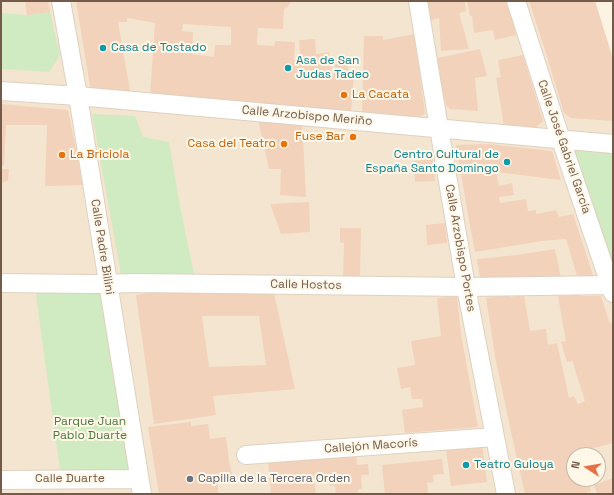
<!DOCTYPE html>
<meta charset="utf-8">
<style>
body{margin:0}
#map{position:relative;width:614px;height:495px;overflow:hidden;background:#fcf3e2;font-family:"Space Grotesk",sans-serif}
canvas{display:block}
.frame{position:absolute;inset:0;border:2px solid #745a49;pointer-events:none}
.north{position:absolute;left:566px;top:447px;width:40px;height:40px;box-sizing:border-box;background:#fff7e8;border:1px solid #c7b8a8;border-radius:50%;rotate:282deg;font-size:11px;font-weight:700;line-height:16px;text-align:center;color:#745a49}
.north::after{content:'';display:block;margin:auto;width:14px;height:18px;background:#e77146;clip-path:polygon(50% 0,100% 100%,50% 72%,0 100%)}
</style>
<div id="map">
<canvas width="614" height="495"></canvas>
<div class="frame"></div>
<div class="north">N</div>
</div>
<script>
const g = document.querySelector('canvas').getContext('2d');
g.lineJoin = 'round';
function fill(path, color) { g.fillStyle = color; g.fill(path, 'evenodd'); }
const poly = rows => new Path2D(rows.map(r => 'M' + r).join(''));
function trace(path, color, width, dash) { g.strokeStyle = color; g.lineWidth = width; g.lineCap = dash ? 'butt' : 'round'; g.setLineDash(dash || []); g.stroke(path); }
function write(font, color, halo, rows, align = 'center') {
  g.font = font + ' "Space Grotesk",sans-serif'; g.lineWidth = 4; g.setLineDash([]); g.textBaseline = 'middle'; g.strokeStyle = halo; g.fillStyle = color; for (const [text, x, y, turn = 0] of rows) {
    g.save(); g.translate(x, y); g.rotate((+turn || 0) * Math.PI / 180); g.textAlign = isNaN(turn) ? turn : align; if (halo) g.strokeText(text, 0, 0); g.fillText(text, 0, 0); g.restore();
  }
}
fill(poly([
 [1,1,595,1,613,59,613,494,1,494],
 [574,455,598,455,598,479,574,479]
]), '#f4e5d1');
fill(poly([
 [50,12,60,55,49,72,1,69,1,13,27,15],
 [92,114,135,116,143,137,169,142,180,206,194,274,121,274],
 [569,149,613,153,613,271],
 [35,288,103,290,131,471,60,470]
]), '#d0eac1');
fill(poly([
 [25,1,48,1,50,12,27,15],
 [76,1,291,1,288,7,284,9,283,29,258,28,257,45,274,46,275,41,295,42,294,60,301,61,299,40,315,39,316,54,329,52,333,79,335,64,348,65,347,73,354,73,351,113,150,96,155,23,127,18,127,22,118,22,131,96,91,92],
 [183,24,231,27,231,45,215,45,214,57,192,54,193,32,182,31],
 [427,1,465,1,466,11,459,13,469,49,441,51,439,18,430,21],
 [467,1,507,1,516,35,495,40,493,30,474,33,472,16,470,16],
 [529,1,595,1,613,59,613,121,571,118,564,113,545,50],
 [414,34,425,113,418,119,362,115,364,36,383,36,383,40],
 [480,49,487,76,475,78,478,111,450,109,446,105,441,83,437,84,435,75,440,73,440,70,435,69,433,59],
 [523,55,543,121,535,128,504,126,496,78,501,77,498,60],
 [1,104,68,110,83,185,45,186,47,125,6,125,4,166,1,166],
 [257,116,302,118,306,197,280,195,281,169,269,169],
 [488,144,552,151,561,180,496,172,499,186,512,183,514,195,499,197,500,203,526,199,528,211,536,210,536,214,556,210,559,217,573,214,594,278,578,279,566,239,542,241,475,252,469,220,456,145],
 [433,159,435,181,415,182,414,161],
 [1,169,9,169,8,181,1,183],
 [309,202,310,232,281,234,270,204],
 [445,223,447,243,427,245,426,225],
 [340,228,361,228,360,280,343,280,344,243,340,242],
 [555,249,561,278,480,278,477,259,517,255],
 [198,286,198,293,274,293,295,389,213,396,216,415,154,424,136,295],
 [202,316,259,316,266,365,209,367],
 [510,295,510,297,524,295,530,331,546,329,548,345,557,343,569,398,574,396,578,404,585,401,573,363,573,361,567,362,561,342,566,341,558,296,579,295,579,296,601,296,610,324,612,323,613,326,613,443,582,451,583,455,574,455,574,479,588,479,591,492,586,492,587,494,525,494,510,427,495,356,486,298],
 [457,296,461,334,478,427,405,433,402,410,423,407,422,399,412,399,410,387,401,389,397,368,415,365,411,341,441,336,437,298],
 [191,422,191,426,208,424,210,439,226,437,229,462,233,477,218,480,218,494,159,494,148,427],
 [482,444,487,482,451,486,446,449],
 [356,453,357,465,368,464,369,475,361,475,362,489,358,489,358,494,336,494,335,486,330,486,330,479,314,480,316,494,271,494,268,460],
 [442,459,444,474,433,475,434,482,427,483,428,494,385,494,382,465],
 [613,478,613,494,597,494,594,485]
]), '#f2d2ba');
const minor = poly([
 [61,1,78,96,142,494],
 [418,1,439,128,466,287,506,494],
 [516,1,561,140,613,293],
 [1,91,78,96,613,144],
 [1,283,88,284,138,283,466,287,611,285],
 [246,455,495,437],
 [1,480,139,479]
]);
trace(minor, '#e0d0be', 20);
trace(minor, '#fff', 18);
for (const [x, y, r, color] of [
 [103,48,4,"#0f9aa8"],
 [288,68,4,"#0f9aa8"],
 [344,95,4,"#e8710a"],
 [353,137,4,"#e8710a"],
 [284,144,4,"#e8710a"],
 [62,155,4,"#e8710a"],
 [507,162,4,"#0f9aa8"],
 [466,465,4,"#0f9aa8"],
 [190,479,4,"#6b7280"]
]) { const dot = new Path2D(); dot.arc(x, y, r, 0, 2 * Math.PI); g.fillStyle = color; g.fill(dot); trace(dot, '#fff7e8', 1.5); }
write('12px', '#0d838f', '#fff7e8', [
 ["Casa de Tostado",111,48],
 ["Asa de San",296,61],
 ["Judas Tadeo",296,75],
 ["Centro Cultural de",499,155,"right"],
 ["España Santo Domingo",499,169,"right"],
 ["Teatro Guloya",474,465]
], 'left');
write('12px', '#c56008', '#fff7e8', [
 ["La Cacata",352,95],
 ["Fuse Bar",345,137,"right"],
 ["Casa del Teatro",276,144,"right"],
 ["La Briciola",70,155]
], 'left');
write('12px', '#745a49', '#fff7e8', [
 ["Calle Arzobispo Meriño",307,116,5],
 ["Calle José Gabriel García",564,147,71],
 ["Calle Padre Billini",102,247,81],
 ["Calle Arzobispo Portes",460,248,80],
 ["Calle Hostos",306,285,1],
 ["Callejón Macorís",371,446,-4],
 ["Calle Duarte",70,479]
]);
write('12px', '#4f7a41', '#fff7e8', [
 ["Parque Juan",90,422],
 ["Pablo Duarte",90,436]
]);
write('12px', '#5b616d', '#fff7e8', [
 ["Capilla de la Tercera Orden",198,479]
], 'left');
</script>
